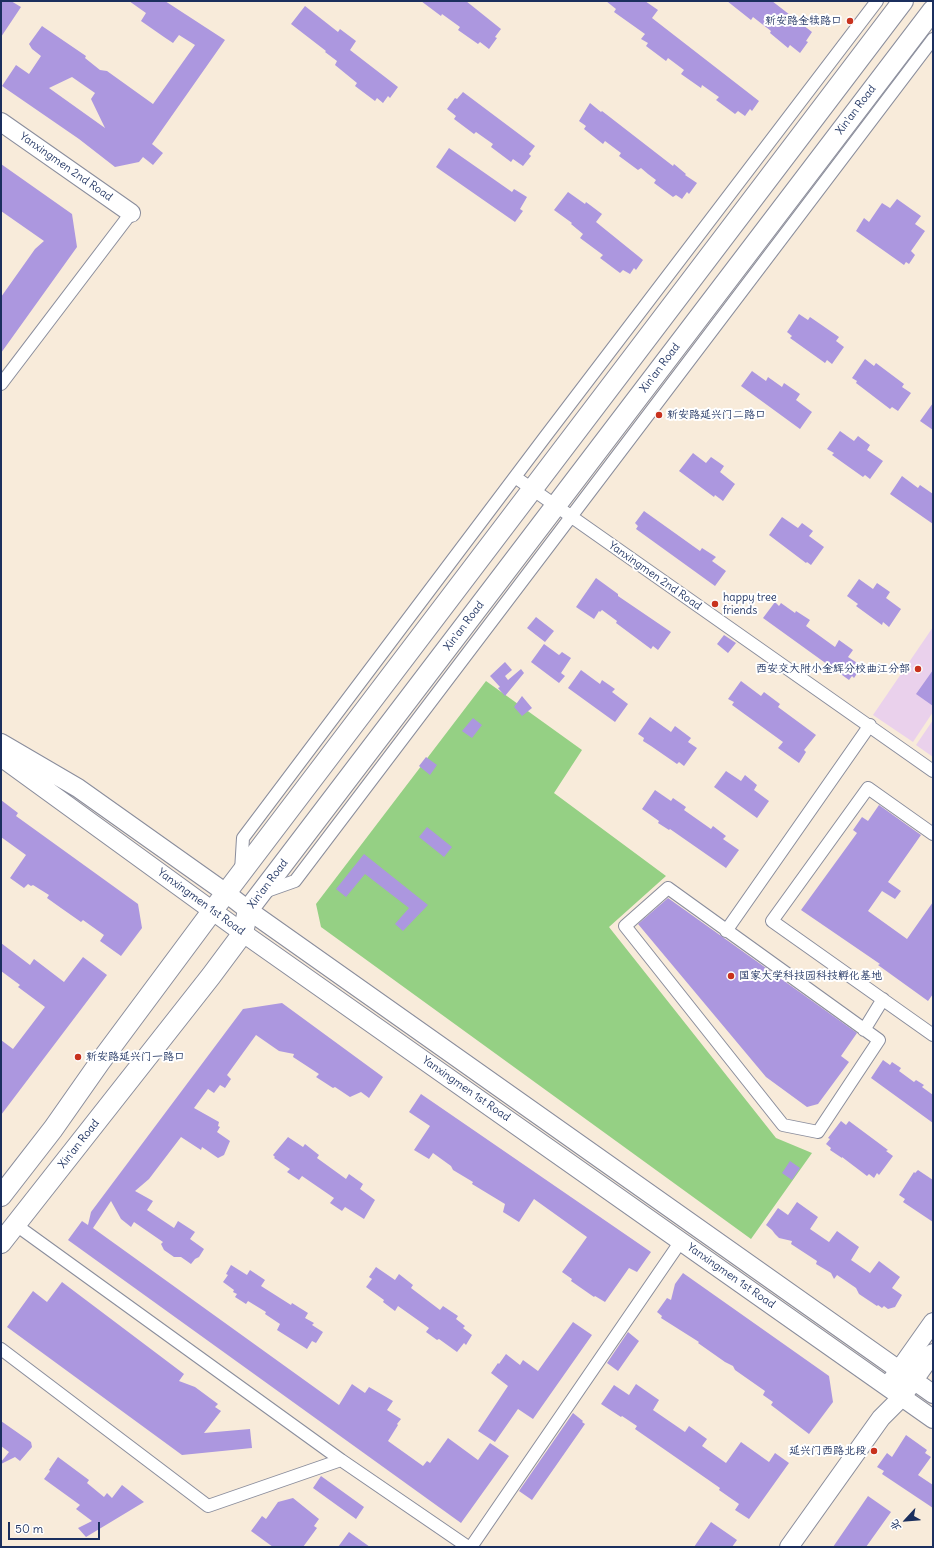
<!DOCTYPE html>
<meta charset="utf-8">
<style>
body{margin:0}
#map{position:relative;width:934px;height:1548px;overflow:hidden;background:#f8ebda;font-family:Delius,"LXGW WenKai TC",sans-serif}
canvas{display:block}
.frame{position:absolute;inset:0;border:2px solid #1b2f5e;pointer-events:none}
.north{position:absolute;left:886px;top:1500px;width:40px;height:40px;-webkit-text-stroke:3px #fff;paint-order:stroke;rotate:244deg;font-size:11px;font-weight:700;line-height:16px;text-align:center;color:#1b2f5e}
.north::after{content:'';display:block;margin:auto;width:14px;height:18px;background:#1b2f5e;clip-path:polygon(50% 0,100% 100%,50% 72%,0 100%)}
.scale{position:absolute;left:8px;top:1522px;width:92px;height:18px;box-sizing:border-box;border:2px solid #1b2f5e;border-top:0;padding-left:5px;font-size:12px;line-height:14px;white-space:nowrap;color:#1b2f5e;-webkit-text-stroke:3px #fff;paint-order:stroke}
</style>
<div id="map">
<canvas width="934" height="1548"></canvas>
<div class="frame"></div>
<div class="north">北</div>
<div class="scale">50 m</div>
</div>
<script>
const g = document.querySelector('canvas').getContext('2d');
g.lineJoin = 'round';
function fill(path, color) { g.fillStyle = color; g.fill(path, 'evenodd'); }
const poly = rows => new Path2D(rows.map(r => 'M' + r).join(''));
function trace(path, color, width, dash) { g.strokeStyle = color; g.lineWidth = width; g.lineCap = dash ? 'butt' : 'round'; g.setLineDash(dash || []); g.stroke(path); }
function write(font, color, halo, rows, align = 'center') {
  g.font = font + ' Delius,"LXGW WenKai TC",sans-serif'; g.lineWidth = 4; g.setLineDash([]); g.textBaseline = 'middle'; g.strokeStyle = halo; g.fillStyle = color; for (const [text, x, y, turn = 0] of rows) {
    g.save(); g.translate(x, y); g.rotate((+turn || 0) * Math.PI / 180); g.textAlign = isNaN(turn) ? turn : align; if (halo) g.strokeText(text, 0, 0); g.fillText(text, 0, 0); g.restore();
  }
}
fill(poly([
 [933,627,933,712,913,742,873,715],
 [933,720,933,757,916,745]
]), '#ead1ec');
fill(poly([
 [486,681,582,750,554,793,666,876,609,927,776,1138,812,1153,751,1239,321,927,316,904]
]), '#95d084');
fill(poly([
 [1,1,11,1,21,7,1,37],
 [129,1,165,1,225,40,152,144,163,153,153,165,143,157,139,162,115,167,79,139,2,86,16,65,29,74,41,56,32,49,29,44,42,26,86,56,85,58,100,70,107,71,153,104,195,45,179,35,173,43,164,37,141,21,146,13],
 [72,77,95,93,91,99,105,128,49,88],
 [421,1,466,1,501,29,495,37,497,38,489,49,480,42,478,44,458,30,460,27,442,14,441,16],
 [606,1,645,1,658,10,652,18,759,101,752,111,750,109,745,116,738,111,735,114,716,100,719,97,702,85,701,88,681,74,684,70,668,58,666,61,646,46,648,43,641,39,645,34,614,12,616,9],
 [727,1,772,1,812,32,806,41,808,42,800,53,790,45,788,48,770,33,771,31,753,17,751,20],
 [305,6,338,32,340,29,356,41,350,50,398,87,390,98,388,96,383,103,377,98,375,101,355,86,357,83,335,65,337,61,325,52,326,51,291,24],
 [463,92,535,146,529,154,531,156,523,166,513,159,511,162,491,147,493,144,476,132,474,134,454,119,456,116,447,109,455,98,457,99],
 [590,103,601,112,602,111,673,166,674,164,686,174,685,175,697,183,689,194,687,192,682,199,676,195,673,197,654,183,656,180,648,174,641,168,638,170,619,156,621,153,605,141,603,144,584,129,586,126,579,121],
 [449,148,512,192,514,189,527,197,520,209,523,211,515,222,436,167],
 [1,164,72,214,77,247,1,353,1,297,35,249,44,241,1,211],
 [568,192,585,204,586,202,602,214,596,222,643,260,636,270,634,268,630,274,623,270,620,273,600,258,603,255,580,238,583,234,571,224,572,223,554,210],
 [897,199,921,216,915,224,925,231,911,251,915,255,909,264,906,262,904,265,856,231,864,218,869,222,882,203,890,208],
 [799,314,808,320,810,317,839,337,836,341,844,347,832,364,827,360,825,363,790,338,792,336,787,332],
 [865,359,874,366,876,363,904,384,902,387,911,393,898,411,892,407,890,409,856,383,857,381,852,378],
 [752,371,766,381,768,377,782,387,784,383,800,394,796,400,812,412,800,429,741,386],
 [933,403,933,430,920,421],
 [840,431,854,441,858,436,870,445,867,450,883,461,870,479,865,475,863,477,832,455,834,453,827,449],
 [693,453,706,463,711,457,724,466,720,472,735,484,723,501,715,495,714,497,679,471],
 [902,476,918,488,920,485,933,494,933,524,890,494],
 [644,511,700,551,702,548,716,557,712,561,726,571,715,586,636,529,638,526,635,523],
 [782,517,798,528,802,523,813,531,809,536,824,547,811,565,807,562,806,563,769,535],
 [596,578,618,594,618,596,671,632,658,650,653,646,651,649,616,623,617,621,602,610,600,612,599,611,594,619,576,607],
 [859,579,873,589,877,583,890,592,886,598,901,609,889,627,883,622,882,625,856,606,858,604,847,596],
 [775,602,779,606,781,603,795,613,796,611,810,620,806,626,835,647,839,640,853,650,848,657,862,666,854,678,852,676,849,680,763,618],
 [536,617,554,631,545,642,527,628],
 [724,635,736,643,728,653,717,644],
 [544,644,559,655,562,652,571,658,561,673,565,676,559,683,531,662],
 [505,662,512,670,505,676,508,680,521,669,524,673,505,696,498,688,500,687,490,676],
 [581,670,600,684,602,680,615,689,612,692,628,704,615,722,568,688],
 [933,670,933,706,916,694],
 [741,681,761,696,764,692,780,704,778,707,816,735,804,750,806,752,799,763,778,748,783,742,732,705,734,702,728,699],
 [522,696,532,708,522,716,514,707],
 [650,717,671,732,675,726,691,738,688,742,697,748,684,766,679,762,677,764,651,746,643,741,644,738,638,734],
 [473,718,482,725,472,738,462,731],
 [426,757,437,765,430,775,419,766],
 [726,771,741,781,745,775,757,785,754,790,769,801,757,818,714,787],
 [655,790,671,801,673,798,686,807,684,810,711,829,713,826,726,836,723,839,739,850,726,868,670,829,669,830,658,823,659,821,642,809],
 [1,800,18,813,16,816,138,904,142,928,121,956,100,941,104,935,83,920,81,922,61,908,47,898,49,895,33,885,31,886,28,884,24,888,10,878,26,855,1,837],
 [879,805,921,835,888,882,901,891,895,899,882,891,868,911,907,939,933,902,933,994,928,1001,878,965,880,964,801,910,857,833,853,830,862,817,868,821],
 [427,827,452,847,444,857,419,837],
 [364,854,428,905,403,931,395,924,409,908,365,874,346,897,336,889],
 [668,898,857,1033,841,1056,849,1062,818,1104,807,1107,766,1077,638,924],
 [1,943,30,965,34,959,64,982,83,957,107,975,1,1115,1,1040,13,1049,45,1007,18,987,20,985,1,971],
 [282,1003,383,1077,369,1098,361,1092,350,1097,335,1087,333,1088,316,1077,319,1074,293,1057,294,1054,279,1051,256,1035,227,1075,231,1079,225,1088,220,1085,214,1093,208,1089,194,1108,219,1122,218,1126,220,1127,217,1132,230,1141,224,1155,218,1158,202,1147,201,1150,181,1137,149,1179,135,1191,153,1201,147,1210,174,1228,178,1221,195,1232,190,1239,204,1249,199,1257,195,1259,191,1264,181,1257,174,1257,164,1250,161,1244,163,1242,134,1222,131,1227,121,1219,111,1201,93,1228,339,1405,352,1384,365,1393,369,1387,393,1401,387,1410,401,1419,397,1424,398,1425,388,1441,423,1466,427,1461,430,1463,448,1438,478,1460,490,1443,509,1456,461,1523,68,1240,82,1221,88,1225,91,1212,243,1009],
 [883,1060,890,1065,892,1062,901,1068,899,1071,914,1082,916,1080,924,1085,922,1087,933,1095,933,1123,871,1078],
 [421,1094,651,1252,637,1272,629,1268,605,1302,595,1296,594,1297,571,1281,572,1279,562,1272,587,1237,534,1199,519,1222,503,1212,505,1204,472,1184,473,1182,453,1170,451,1166,433,1153,429,1159,414,1150,430,1126,409,1112],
 [841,1121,846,1125,849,1121,888,1150,886,1151,893,1156,879,1175,877,1173,874,1178,869,1174,867,1176,842,1157,842,1158,830,1150,831,1148,826,1144,830,1139,828,1138],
 [288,1137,303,1147,305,1144,319,1155,317,1158,346,1179,349,1174,363,1184,360,1189,375,1200,364,1219,345,1207,342,1211,330,1203,334,1198,302,1176,299,1180,287,1172,290,1169,274,1158,275,1157,273,1155],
 [790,1161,800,1168,792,1180,782,1173],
 [918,1170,933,1180,933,1222,903,1202,905,1199,899,1195,914,1172,915,1173],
 [797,1202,818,1217,810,1229,829,1242,837,1231,859,1247,851,1260,870,1273,879,1261,900,1277,892,1288,902,1295,895,1307,888,1309,884,1306,882,1308,878,1305,877,1306,859,1294,856,1288,837,1275,834,1279,831,1273,816,1264,817,1261,791,1244,792,1241,779,1238,775,1234,772,1230,766,1225,778,1208,788,1215],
 [231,1265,247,1275,250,1270,265,1280,261,1286,291,1305,292,1303,308,1313,305,1318,314,1323,312,1325,323,1332,316,1343,312,1341,307,1349,277,1330,280,1324,265,1314,266,1312,248,1301,246,1304,235,1297,237,1294,233,1292,234,1290,223,1282,228,1275,226,1274],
 [376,1267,395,1280,399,1274,413,1285,411,1288,440,1310,443,1306,458,1316,456,1319,465,1326,463,1328,472,1335,466,1345,464,1343,457,1352,439,1339,437,1340,426,1332,429,1328,398,1306,395,1311,383,1302,384,1300,366,1287,372,1279,369,1277],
 [683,1273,829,1376,833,1402,809,1434,771,1405,773,1402,763,1395,765,1391,735,1370,733,1366,725,1362,698,1343,699,1342,661,1318,662,1316,657,1312,667,1298,671,1300,675,1284],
 [62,1282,184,1374,179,1381,195,1387,218,1404,215,1407,221,1411,204,1433,250,1429,252,1448,182,1455,7,1327,33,1291,47,1302],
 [573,1322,592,1335,533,1419,518,1409,495,1442,478,1431,508,1386,491,1373,498,1363,499,1364,506,1354,520,1365,523,1360,538,1371],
 [628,1332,639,1341,618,1371,607,1363],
 [636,1384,659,1400,653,1410,685,1432,689,1426,707,1439,702,1446,726,1463,741,1442,769,1462,775,1453,789,1463,749,1519,735,1510,739,1504,719,1490,720,1488,635,1429,637,1426,622,1416,621,1417,601,1404,614,1385,629,1395],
 [573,1413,583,1421,582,1422,585,1424,532,1500,519,1491],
 [1,1421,31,1442,32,1447,20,1461,15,1457,1,1464,1,1462,9,1452,1,1446],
 [906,1435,927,1450,925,1453,931,1457,918,1475,933,1485,933,1508,882,1474,884,1471,877,1467,887,1453,892,1457],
 [58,1457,89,1480,87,1483,104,1497,107,1493,112,1498,122,1485,144,1502,86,1537,78,1528,92,1521,76,1509,80,1505,44,1479,50,1471,49,1470],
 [321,1476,364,1507,356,1519,313,1488],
 [868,1496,891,1512,866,1547,833,1547],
 [293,1498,319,1519,314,1526,317,1528,303,1547,273,1547,251,1531,262,1516,266,1519,278,1502],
 [711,1522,737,1540,732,1547,694,1547],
 [349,1532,370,1547,338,1547]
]), '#ac97df');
const street = poly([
 [1,384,131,213],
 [515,477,933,771],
 [933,834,868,788,772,921,933,1035],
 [241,871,243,838,545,437,877,1],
 [668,888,879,1040,818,1132,783,1125,625,926,668,888],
 [264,892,295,881,933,39],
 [726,931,870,725],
 [864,1030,883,999],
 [16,1225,341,1460,468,1547],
 [1,1349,208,1506,341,1460],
 [471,1547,681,1241]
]);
const secondary = poly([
 [1,122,131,213],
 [1,743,78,788,226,893,248,910,933,1394],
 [1,757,243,933,933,1419],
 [892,1380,933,1322],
 [789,1547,881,1418,902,1397,933,1353]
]);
const primary = poly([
 [1,1196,53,1129,100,1062,213,910,903,1],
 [1,1243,211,976,243,933,248,910,933,10]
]);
trace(street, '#8a8d9c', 14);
trace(secondary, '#8a8d9c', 20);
trace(primary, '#8a8d9c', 22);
trace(street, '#fff', 12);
trace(secondary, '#fff', 18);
trace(primary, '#fff', 20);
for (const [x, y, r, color] of [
 [850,21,4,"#c8321e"],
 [659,415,4,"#c8321e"],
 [715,604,4,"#c8321e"],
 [918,669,4,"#c8321e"],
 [731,976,4,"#c8321e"],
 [78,1057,4,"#c8321e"],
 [874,1451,4,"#c8321e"]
]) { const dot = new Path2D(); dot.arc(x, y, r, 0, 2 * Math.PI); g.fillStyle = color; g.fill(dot); trace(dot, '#fff', 1.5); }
write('11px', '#1b2f5e', '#fff', [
 ["新安路金犊路口",842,21,"right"],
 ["新安路延兴门二路口",667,415],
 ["happy tree",723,598],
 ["friends",723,611],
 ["西安交大附小金辉分校曲江分部",910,669,"right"],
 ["国家大学科技园科技孵化基地",739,976],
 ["新安路延兴门一路口",86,1057],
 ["延兴门西路北段",866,1451,"right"]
], 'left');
write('11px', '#1b2f5e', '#fff', [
 ["Xin'an Road",856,110,-53],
 ["Yanxingmen 2nd Road",66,167,35],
 ["Xin'an Road",660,368,-53],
 ["Yanxingmen 2nd Road",655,576,35],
 ["Xin'an Road",464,626,-53],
 ["Xin'an Road",268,884,-53],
 ["Yanxingmen 1st Road",201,902,36],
 ["Yanxingmen 1st Road",466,1089,35],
 ["Xin'an Road",79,1144,-52],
 ["Yanxingmen 1st Road",731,1276,35]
]);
</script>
